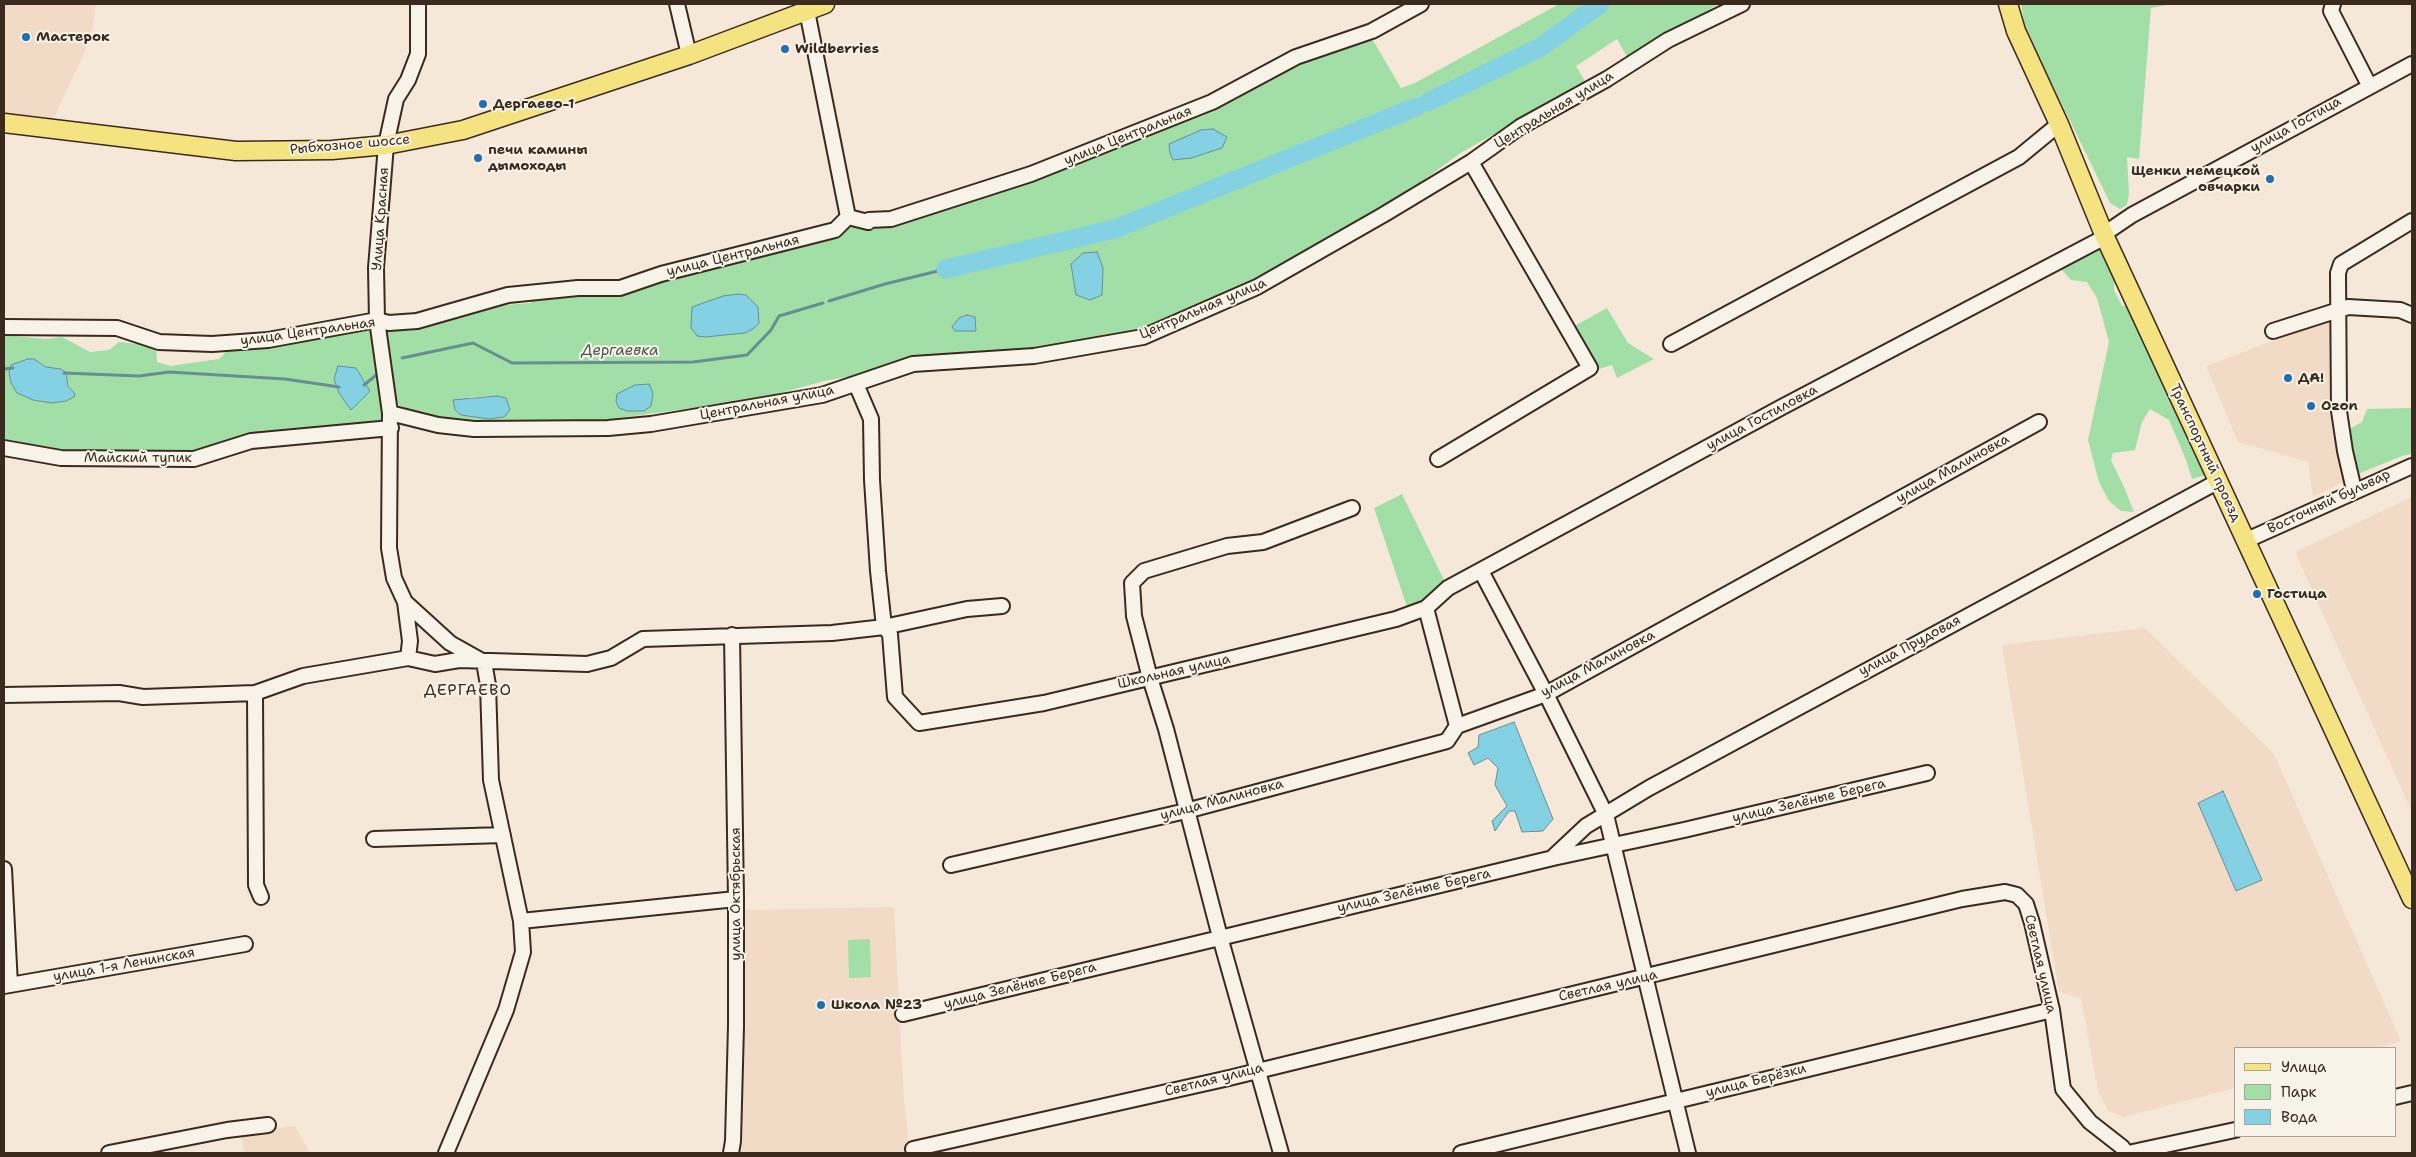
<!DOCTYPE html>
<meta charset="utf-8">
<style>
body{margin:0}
#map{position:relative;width:2416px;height:1157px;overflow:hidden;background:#f5e8d9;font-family:"Shantell Sans",sans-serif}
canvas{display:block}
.frame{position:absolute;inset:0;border:5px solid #3b2a1e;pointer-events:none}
.legend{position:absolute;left:2234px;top:1047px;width:162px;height:90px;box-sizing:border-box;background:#f7f3e8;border:1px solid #aca397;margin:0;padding:6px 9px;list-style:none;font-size:15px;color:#3b2a1e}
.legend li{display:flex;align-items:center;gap:10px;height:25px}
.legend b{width:25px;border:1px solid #aca397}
</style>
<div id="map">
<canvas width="2416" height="1157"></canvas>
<div class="frame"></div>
<ul class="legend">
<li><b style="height:6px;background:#f5e382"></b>Улица</li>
<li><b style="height:14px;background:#a2dfa6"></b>Парк</li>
<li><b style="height:14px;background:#85d1e4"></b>Вода</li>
</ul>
</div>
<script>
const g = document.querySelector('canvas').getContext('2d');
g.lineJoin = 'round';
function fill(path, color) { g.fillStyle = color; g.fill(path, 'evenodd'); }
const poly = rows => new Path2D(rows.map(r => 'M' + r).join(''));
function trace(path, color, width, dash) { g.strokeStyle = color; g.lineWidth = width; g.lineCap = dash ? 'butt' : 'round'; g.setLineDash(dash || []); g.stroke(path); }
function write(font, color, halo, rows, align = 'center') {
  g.font = font + ' "Shantell Sans",sans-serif'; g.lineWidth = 4; g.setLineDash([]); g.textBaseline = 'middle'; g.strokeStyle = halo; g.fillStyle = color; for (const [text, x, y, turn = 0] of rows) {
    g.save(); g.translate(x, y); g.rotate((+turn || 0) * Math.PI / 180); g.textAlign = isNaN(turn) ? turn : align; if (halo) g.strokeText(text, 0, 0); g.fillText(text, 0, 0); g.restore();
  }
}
fill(poly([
 [4,4,96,4,91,38,53,120,4,115],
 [2333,318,2346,481,2313,497,2308,462,2238,442,2206,366],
 [2412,497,2412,812,2295,552],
 [2145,628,2274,754,2401,1041,2378,1048,2235,1048,2235,1088,2124,1117,2108,1111,2098,1091,2081,998,2059,992,2002,645],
 [894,907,904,1100,910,1153,740,1153,743,910],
 [295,1126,310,1153,245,1153,240,1132]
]), '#f2dbc6');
fill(poly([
 [1559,4,1719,4,1627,57,1617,39,1576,66,1586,83,1462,152,1369,220,1307,255,1213,302,1138,335,1076,349,904,360,858,375,824,381,759,399,604,420,501,424,441,420,405,409,396,403,385,331,475,307,531,303,533,298,726,265,791,250,855,223,926,211,1366,36,1374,42,1401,88,1415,83],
 [738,294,746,295,759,323,753,329,745,333,726,334,691,328,692,307],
 [497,396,489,419,461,415,470,397],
 [2021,4,2173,4,2151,8,2139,159,2127,157,2129,194,2127,205,2120,209,2110,203,2044,67,2024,22],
 [2100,249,2114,279,2114,290,2122,306,2129,305,2206,475,2192,479,2186,460,2169,420,2150,409,2142,422,2135,450,2113,453,2111,460,2124,487,2134,512,2121,511,2109,501,2099,482,2088,440,2109,342,2097,298,2087,282,2071,280,2061,269,2073,256],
 [1607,308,1628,343,1654,359,1617,378,1612,365,1596,370,1571,328],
 [364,329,370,331,383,395,382,422,371,427,193,456,61,453,4,444,4,335,45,339,62,337,90,352,109,350,119,342,156,346,157,362,170,366,219,359,227,351,241,345,340,334],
 [22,362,40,362,46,367,60,369,66,372,68,386,75,394,61,402,52,403,33,400,11,365],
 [2412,408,2412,454,2402,456,2358,474,2346,431,2362,422,2367,409],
 [1402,494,1446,584,1437,588,1426,599,1407,607,1374,508],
 [870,939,871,977,849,978,848,940]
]), '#a2dfa6');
const water = poly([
 [1213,129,1227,137,1222,148,1191,158,1173,160,1170,153,1169,144,1201,130,1213,129],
 [1097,252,1103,268,1102,295,1090,300,1076,295,1071,264,1083,253,1097,252],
 [738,294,746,295,758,307,759,323,753,329,745,333,705,337,697,336,691,328,692,307,723,296,738,294],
 [967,315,975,317,976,331,955,331,952,327,959,318,967,315],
 [28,359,34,359,46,367,60,369,66,372,68,386,75,394,74,397,66,401,52,403,33,400,17,393,11,383,9,372,11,365,28,359],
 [338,366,356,368,370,391,351,410,339,393,334,379,338,366],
 [649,384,653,393,651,406,644,411,627,411,619,408,616,402,617,394,635,385,649,384],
 [497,396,506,398,510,410,504,417,489,419,461,415,455,410,453,400,497,396],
 [1514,722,1553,819,1543,831,1522,832,1515,811,1509,811,1495,831,1492,821,1507,806,1495,785,1498,768,1488,758,1474,765,1468,753,1478,747,1479,735,1514,722],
 [2223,791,2262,880,2236,891,2198,803,2223,791]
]);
fill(water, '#85d1e4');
trace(water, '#678e95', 1);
trace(poly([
 [829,301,885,284,946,269],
 [402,358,473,343,512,363,693,362,747,355,771,330,779,316,823,303],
 [4,369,13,368],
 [64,373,139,376,169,372,285,379,339,387],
 [364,385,380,372]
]), '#678e95', 3);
trace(poly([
 [1428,102,1541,47,1600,4],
 [946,269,1115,229,1416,107]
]), '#85d1e4', 19);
const minor = poly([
 [418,4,418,54,408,80,396,99,386,145,376,268,377,320,390,413,389,548,394,578,405,602,450,643,484,662,488,685,491,780,521,921,523,952,506,1010,446,1153],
 [677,4,689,55],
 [2333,4,2331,11,2369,85],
 [807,11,848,217],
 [2104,234,2132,215,2412,64],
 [4,327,117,328,159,342,212,344,268,340,377,320,389,323,417,321,508,295,578,288,620,288,661,274,835,230,848,217,868,222,869,220,891,219,1031,174,1212,102,1296,57,1372,31,1421,4],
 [2273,331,2348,307,2400,310,2412,315],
 [1671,344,2019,157,2059,124],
 [856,384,871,419,872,480,878,571,884,627,890,634,895,697,919,723,1044,703,1396,619,1426,608,1448,588,1782,407,2105,237],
 [390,413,438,425,474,429,608,428,651,424,822,395,913,364,1034,356,1143,337,1257,287,1383,215,1471,162,1520,127,1607,79,1668,40,1742,4],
 [4,448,61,458,194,459,251,441,391,428],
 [1438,459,1590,368,1471,162],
 [2354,490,2345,451,2339,411,2338,273,2341,264,2412,221],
 [2247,540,2412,466],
 [1481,571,1546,694,1606,815,1688,1153],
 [405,602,410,641,408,658],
 [1426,608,1457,726],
 [255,693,256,885,261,897],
 [4,695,119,693,143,697,255,693,303,676,408,658,435,664,459,660,587,664,611,658,643,639,832,633,884,627,967,609,1002,606],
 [374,839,503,835],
 [1553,857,1586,826,1649,788,2217,482],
 [951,865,1186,811,1447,741,1457,726,1546,694,2039,422],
 [4,869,10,985],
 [521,921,736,899],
 [4,986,245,944],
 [903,1014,1553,858,1684,830,1927,773],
 [2395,1097,2412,1093],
 [913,1149,1229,1078,1962,899,2005,892,2017,895,2026,904,2032,923,2052,1010,2063,1089,2090,1122,2122,1147,2126,1153],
 [109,1153,227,1130,268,1125],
 [731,1153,733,1141,736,1026,736,899,732,635],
 [1281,1153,1220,937,1166,729,1150,678,1134,616,1132,583,1144,571,1227,546,1263,542,1352,508],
 [1461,1153,2052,1010],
 [2128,1153,2235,1130]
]);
const major = poly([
 [2008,4,2016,31,2059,124,2105,237,2412,899],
 [4,123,236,151,332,150,386,145,463,130,689,55,825,4]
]);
trace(minor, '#3b2a1e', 18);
trace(major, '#3b2a1e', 21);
trace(minor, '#f7f3e8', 14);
trace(major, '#f5e382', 18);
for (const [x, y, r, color] of [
 [26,37,5,"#1f6fb2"],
 [785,49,5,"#1f6fb2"],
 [483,104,5,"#1f6fb2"],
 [478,158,5,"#1f6fb2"],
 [2270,179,5,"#1f6fb2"],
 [2288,378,5,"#1f6fb2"],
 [2311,406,5,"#1f6fb2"],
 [2257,594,5,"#1f6fb2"],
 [821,1005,5,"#1f6fb2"]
]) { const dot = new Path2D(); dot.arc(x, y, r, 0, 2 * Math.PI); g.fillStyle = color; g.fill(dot); trace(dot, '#f7f3e8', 2); }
write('bold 14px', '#3b2a1e', '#f7f3e8', [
 ["Мастерок",36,37],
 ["Wildberries",795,49],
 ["Дергаево-1",493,104],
 ["печи камины",488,150],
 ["дымоходы",488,166],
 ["Щенки немецкой",2260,171,"right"],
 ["овчарки",2260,187,"right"],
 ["ДА!",2298,378],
 ["Ozon",2321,406],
 ["Гостица",2267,594],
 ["Школа №23",831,1005]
], 'left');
write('14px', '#3b2a1e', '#f7f3e8', [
 ["Центральная улица",1554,110,-31],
 ["улица Гостица",2296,125,-29],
 ["улица Центральная",1128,136,-22],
 ["Рыбхозное шоссе",350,145,-5],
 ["Улица Красная",381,219,-86],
 ["улица Центральная",733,256,-14],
 ["Центральная улица",1203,309,-23],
 ["улица Центральная",308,332,-8],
 ["Центральная улица",767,403,-11],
 ["улица Гостиловка",1762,418,-28],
 ["Транспортный проезд",2205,453,65],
 ["Майский тупик",138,458],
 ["улица Малиновка",1953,469,-29],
 ["Восточный бульвар",2329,502,-25],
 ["улица Прудовая",1910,646,-28],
 ["улица Малиновка",1598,664,-28],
 ["Школьная улица",1174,672,-13],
 ["улица Малиновка",1222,800,-15],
 ["улица Зелёные Берега",1809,801,-13],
 ["улица Зелёные Берега",1414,891,-13],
 ["улица Октябрьская",736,894,-90],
 ["Светлая улица",2040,964,77],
 ["улица 1-я Ленинская",124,965,-10],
 ["улица Зелёные Берега",1020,986,-14],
 ["Светлая улица",1608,986,-13],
 ["Светлая улица",1214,1080,-14],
 ["улица Берёзки",1756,1081,-14]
]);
write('italic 15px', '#4e5450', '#f7f3e8', [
 ["Дергаевка",620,351]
]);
g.letterSpacing = '1px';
write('16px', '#3b2a1e', '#f7f3e8', [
 ["ДЕРГАЕВО",468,691]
]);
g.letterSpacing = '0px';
</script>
